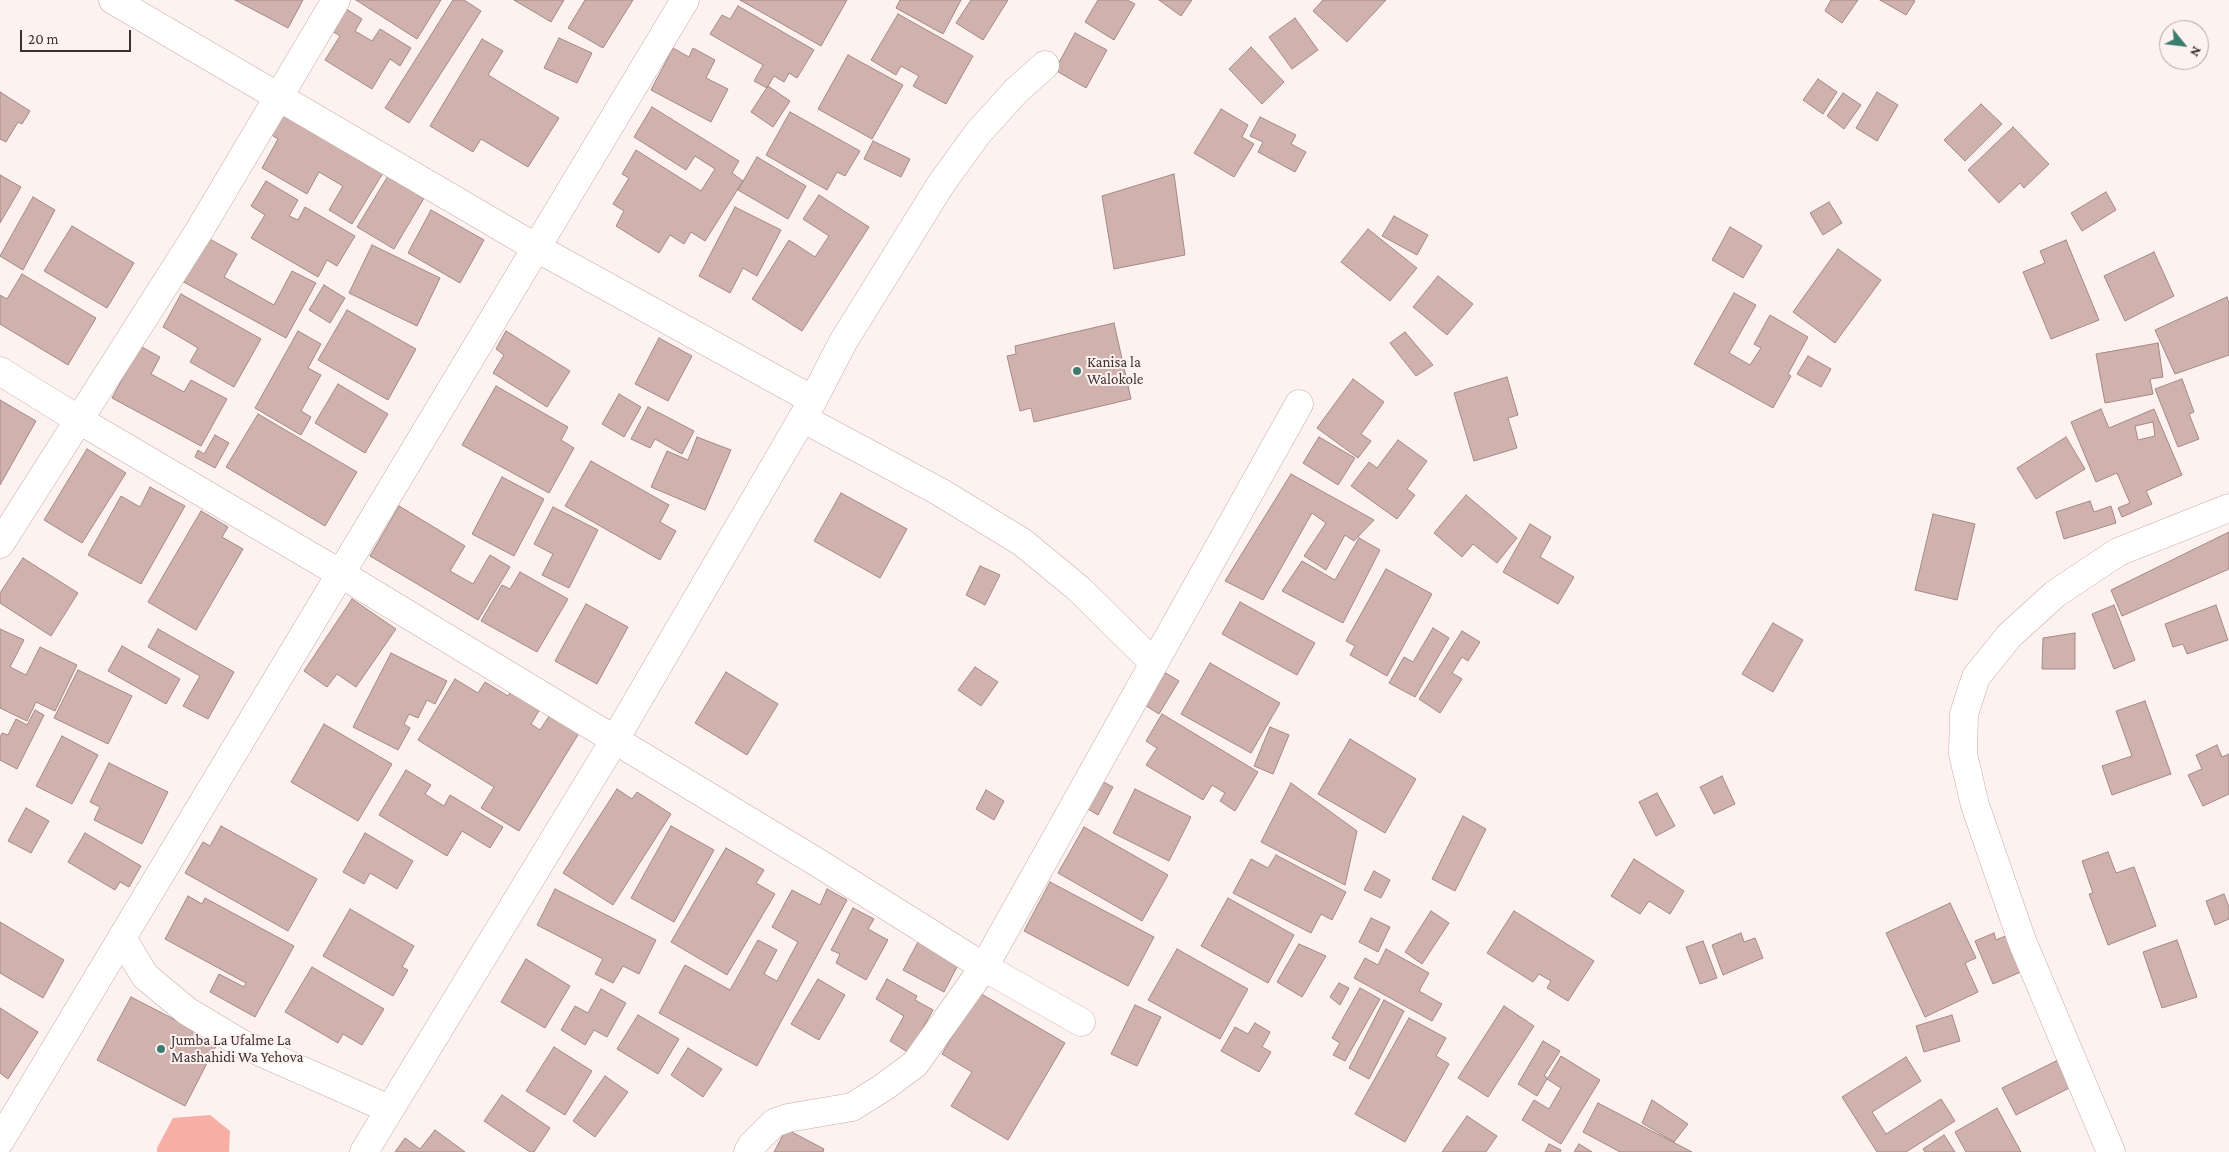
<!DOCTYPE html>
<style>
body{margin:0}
#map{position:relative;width:2229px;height:1152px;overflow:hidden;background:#fef2f0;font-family:"Crimson Pro",serif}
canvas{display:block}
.north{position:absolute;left:2159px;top:20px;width:50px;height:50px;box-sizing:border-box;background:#fef2f0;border:1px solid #b1a5a3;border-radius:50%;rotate:119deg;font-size:14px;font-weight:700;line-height:20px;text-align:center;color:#3d3130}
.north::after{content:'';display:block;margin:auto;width:18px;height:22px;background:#3b7d6f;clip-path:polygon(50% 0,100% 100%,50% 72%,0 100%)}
.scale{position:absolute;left:20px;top:30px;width:111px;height:22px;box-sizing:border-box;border:2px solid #3d3130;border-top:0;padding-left:6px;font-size:15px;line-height:18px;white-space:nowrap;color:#3d3130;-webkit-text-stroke:4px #fef2f0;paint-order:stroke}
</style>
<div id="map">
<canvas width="2229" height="1152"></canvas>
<div class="north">N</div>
<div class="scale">20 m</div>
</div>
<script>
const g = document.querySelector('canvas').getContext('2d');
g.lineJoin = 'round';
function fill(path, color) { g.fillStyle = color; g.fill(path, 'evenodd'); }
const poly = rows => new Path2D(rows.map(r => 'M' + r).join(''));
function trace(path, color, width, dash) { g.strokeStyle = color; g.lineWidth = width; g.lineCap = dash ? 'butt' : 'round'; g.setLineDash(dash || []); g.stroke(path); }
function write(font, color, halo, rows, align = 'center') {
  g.font = font + ' "Crimson Pro",serif'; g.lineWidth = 4; g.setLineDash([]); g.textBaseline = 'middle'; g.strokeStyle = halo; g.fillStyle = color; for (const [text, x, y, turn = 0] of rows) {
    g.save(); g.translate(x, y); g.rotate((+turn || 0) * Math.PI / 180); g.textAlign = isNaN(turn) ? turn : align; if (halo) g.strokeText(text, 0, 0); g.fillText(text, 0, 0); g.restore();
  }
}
fill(poly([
 [210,1115,230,1131,229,1152,157,1152,157,1148,173,1118]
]), '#f6aea5');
const building = poly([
 [235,0,303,0,288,28,235,0],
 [356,0,441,0,417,39,356,0],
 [453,0,464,0,481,11,409,123,385,108,453,0],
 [514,0,564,0,551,22,514,0],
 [585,0,633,0,603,48,568,28,585,0],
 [740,0,847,0,821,46,740,0],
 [900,0,961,0,943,34,896,8,900,0],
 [971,0,1008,0,983,40,956,23,971,0],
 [1098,0,1127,0,1135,4,1114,40,1085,22,1098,0],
 [1159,0,1192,0,1181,16,1159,0],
 [1323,0,1386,0,1347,42,1313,11,1323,0],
 [1831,0,1858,0,1842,23,1825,11,1831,0],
 [1880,0,1913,0,1915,1,1906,15,1880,0],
 [738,6,814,50,797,78,789,73,784,82,774,76,767,88,754,81,763,65,710,34,722,15,730,19,738,6],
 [343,7,362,19,355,31,372,41,380,29,411,48,400,66,390,59,372,89,325,60,340,36,329,29,343,7],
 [898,14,973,56,946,104,913,86,919,76,901,66,896,75,871,60,898,14],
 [1295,18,1318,50,1292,69,1269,37,1295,18],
 [1075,33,1107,50,1086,88,1055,70,1075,33],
 [559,38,592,53,577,83,544,68,559,38],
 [482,39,503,51,488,75,559,118,528,167,481,139,473,152,430,126,482,39],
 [1251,47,1284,82,1262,104,1229,69,1251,47],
 [673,48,689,57,693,48,715,60,706,78,728,89,711,122,651,90,673,48],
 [848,55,903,85,872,139,818,109,848,55],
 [1818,79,1837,92,1823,114,1803,100,1818,79],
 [768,86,790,101,773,127,751,112,768,86],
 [0,92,30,111,22,124,18,122,6,142,0,139,0,92],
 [1877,92,1898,105,1877,141,1856,128,1877,92],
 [1843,93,1861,105,1844,129,1827,116,1843,93],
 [1981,104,2002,124,1965,161,1944,140,1981,104],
 [652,107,739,161,732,173,743,181,705,241,691,232,684,244,670,235,659,253,616,226,624,211,613,204,629,178,622,174,636,150,701,191,715,169,695,156,686,170,634,137,652,107],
 [1221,109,1248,125,1242,137,1254,144,1234,177,1194,153,1221,109],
 [790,112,860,151,845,176,837,172,827,190,766,155,790,112],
 [282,114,383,173,352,224,329,210,343,186,319,172,307,194,262,168,278,139,270,134,282,114],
 [1260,117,1296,135,1291,144,1306,152,1295,172,1258,152,1263,142,1250,136,1260,117],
 [2013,127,2049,164,2024,188,2020,183,1999,203,1968,170,2013,127],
 [873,141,910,159,901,177,864,159,873,141],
 [757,157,806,186,788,219,738,190,757,157],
 [1174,174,1185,255,1114,269,1102,196,1174,174],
 [0,175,21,187,0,223,0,175],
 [388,176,424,198,394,249,357,227,388,176],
 [266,181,298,200,289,216,298,220,305,207,355,236,337,266,327,260,318,277,251,238,265,215,251,206,266,181],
 [2106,192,2116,210,2082,231,2071,213,2106,192],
 [819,195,869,227,802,331,752,299,789,240,815,257,829,236,803,219,819,195],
 [33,197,55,210,23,270,0,256,33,197],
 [1829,202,1842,223,1823,235,1810,213,1829,202],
 [735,207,781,230,757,276,743,268,730,293,699,276,735,207],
 [431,210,484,240,460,283,408,253,431,210],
 [1394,216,1428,235,1417,255,1382,236,1394,216],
 [72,226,134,263,107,308,44,271,72,226],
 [1730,227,1762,246,1743,278,1712,260,1730,227],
 [1368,229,1417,268,1390,301,1341,262,1368,229],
 [204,236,237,254,224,277,274,305,292,271,316,283,286,338,180,280,204,236],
 [2066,240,2099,320,2051,339,2023,272,2045,263,2040,251,2066,240],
 [372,245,440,278,417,326,349,293,372,245],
 [1838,249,1881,280,1835,343,1793,312,1838,249],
 [2154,252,2174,296,2125,321,2104,276,2154,252],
 [22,274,96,318,68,365,0,324,0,295,7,299,22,274],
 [1438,276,1473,304,1447,335,1413,307,1438,276],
 [324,285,345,298,330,323,309,310,324,285],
 [1734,293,1756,305,1729,353,1750,365,1761,348,1754,344,1770,315,1808,337,1788,374,1791,376,1773,408,1694,364,1734,293],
 [181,294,261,339,234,387,190,362,198,348,163,327,181,294],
 [2227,297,2229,304,2229,355,2175,374,2155,330,2227,297],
 [347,310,416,349,388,400,318,360,347,310],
 [1114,323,1131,399,1034,422,1031,408,1020,411,1007,356,1016,354,1015,346,1114,323],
 [298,331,321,344,308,368,321,375,301,411,311,417,301,435,255,408,298,331],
 [506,331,570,371,547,407,493,373,504,355,496,349,506,331],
 [1405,332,1433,365,1416,376,1390,343,1405,332],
 [659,338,692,356,668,401,635,384,659,338],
 [2158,343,2163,377,2150,379,2153,394,2105,403,2096,354,2158,343],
 [140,346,160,357,151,374,184,392,191,380,227,399,201,446,112,398,140,346],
 [1808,356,1831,369,1821,387,1797,374,1808,356],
 [1507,377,1518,415,1508,418,1517,448,1474,461,1454,393,1507,377],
 [1353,379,1384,402,1361,434,1371,441,1358,458,1317,428,1353,379],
 [2182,379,2194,412,2189,414,2199,439,2178,447,2155,389,2182,379],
 [338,384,388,414,365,453,315,423,338,384],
 [496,386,568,427,561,440,574,448,549,493,462,445,496,386],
 [619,394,641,407,624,437,602,424,619,394],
 [0,400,36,421,0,485,0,400],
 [648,407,694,431,682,454,655,439,650,448,631,439,648,407],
 [2101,409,2109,428,2154,409,2182,475,2146,491,2152,504,2122,517,2118,508,2130,503,2117,473,2096,482,2071,422,2101,409],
 [2153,422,2155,436,2138,440,2135,426,2153,422],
 [258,414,357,472,325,526,226,467,258,414],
 [215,435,229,443,215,468,195,457,198,450,204,454,215,435],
 [697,437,731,450,705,510,651,487,667,451,688,460,697,437],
 [1319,437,1355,458,1338,485,1303,463,1319,437],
 [2066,437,2085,469,2036,499,2017,468,2066,437],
 [1398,440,1427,461,1407,489,1415,495,1397,519,1351,486,1369,462,1377,468,1398,440],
 [87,449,126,473,82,543,44,520,87,449],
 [591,461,669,505,660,522,676,531,660,560,565,506,591,461],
 [1291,474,1374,520,1354,541,1345,535,1326,570,1304,556,1326,523,1312,513,1263,600,1225,581,1291,474],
 [502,477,544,499,514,556,472,534,502,477],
 [150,487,185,506,141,584,88,555,121,496,140,507,150,487],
 [841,493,907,529,880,578,814,541,841,493],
 [1466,495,1517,538,1497,563,1473,544,1462,557,1434,533,1466,495],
 [2090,501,2094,512,2111,506,2116,523,2064,539,2056,512,2090,501],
 [399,506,465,546,450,571,473,584,490,555,510,567,478,620,370,556,399,506],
 [553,507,598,530,569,588,542,575,553,554,534,544,553,507],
 [201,511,228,527,222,537,243,549,196,630,148,602,201,511],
 [1933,514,1975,524,1957,600,1915,590,1933,514],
 [1530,524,1551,537,1540,557,1574,577,1558,604,1503,572,1530,524],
 [2229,532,2229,569,2122,616,2111,590,2229,532],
 [1359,538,1380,550,1343,623,1282,591,1302,561,1335,580,1359,538],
 [23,558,78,593,51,636,0,603,0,593,23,558],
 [980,566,1000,575,985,605,966,595,980,566],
 [1386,569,1432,594,1387,676,1350,655,1355,646,1346,641,1386,569],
 [520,572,568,599,537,652,481,621,502,585,510,589,520,572],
 [352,599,396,629,356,687,337,674,327,687,304,671,352,599],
 [1240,602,1315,643,1297,675,1222,634,1240,602],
 [586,604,628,627,597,684,555,661,586,604],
 [2114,605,2135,660,2114,669,2092,614,2114,605],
 [2216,605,2228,640,2187,654,2183,644,2173,647,2165,624,2216,605],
 [1773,623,1803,640,1773,692,1742,674,1773,623],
 [1433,628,1449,638,1415,697,1389,683,1404,657,1413,662,1433,628],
 [0,629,24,640,10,667,26,675,40,647,77,665,55,711,36,702,27,721,0,708,0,629],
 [158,629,234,672,208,719,183,706,200,676,148,647,158,629],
 [1462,631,1480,642,1468,661,1462,657,1452,673,1462,679,1440,713,1419,699,1462,631],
 [2075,633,2075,669,2042,669,2043,638,2075,633],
 [122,646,180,679,166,704,108,671,122,646],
 [391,653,447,681,435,704,427,700,418,718,409,714,404,724,410,728,398,750,353,727,391,653],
 [1210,663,1280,703,1251,753,1181,714,1210,663],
 [975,667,998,682,981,706,958,690,975,667],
 [1159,669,1179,681,1159,714,1140,702,1159,669],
 [78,670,132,696,108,744,54,718,78,670],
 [726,672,778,704,747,755,695,723,726,672],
 [455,679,478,693,485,682,508,696,517,681,546,699,531,724,540,730,555,707,584,725,519,831,481,808,494,787,418,740,455,679],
 [2145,701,2171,774,2112,795,2102,766,2132,756,2116,711,2145,701],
 [35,710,44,715,17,769,0,760,0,737,2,733,8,735,16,719,27,725,35,710],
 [1162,714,1258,772,1235,811,1220,801,1225,793,1212,785,1203,800,1146,765,1157,748,1146,741,1162,714],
 [324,724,392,764,358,821,291,782,324,724],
 [1270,727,1289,735,1273,774,1254,766,1270,727],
 [62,736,98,755,72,804,36,786,62,736],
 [1350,739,1416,779,1385,833,1318,794,1350,739],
 [2217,745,2222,757,2229,754,2229,794,2203,806,2188,775,2202,769,2196,755,2217,745],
 [109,763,168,792,142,844,94,820,100,807,90,802,109,763],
 [406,770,431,785,425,794,444,806,450,795,503,827,490,848,462,831,447,856,379,815,406,770],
 [1722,776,1735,804,1714,814,1700,787,1722,776],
 [1096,778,1113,787,1098,815,1081,805,1096,778],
 [1291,783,1357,831,1345,885,1261,842,1291,783],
 [617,789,632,799,637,792,671,814,613,905,563,873,617,789],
 [1135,789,1191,817,1169,861,1113,833,1135,789],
 [986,790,1004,801,994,820,976,809,986,790],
 [1657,793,1675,826,1656,836,1639,802,1657,793],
 [26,808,49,821,31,853,8,841,26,808],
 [1463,816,1486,829,1455,891,1432,879,1463,816],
 [221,826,317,879,288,931,185,873,203,842,210,846,221,826],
 [671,826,714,850,674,922,631,898,671,826],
 [1084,827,1168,875,1142,921,1058,873,1084,827],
 [85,833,141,866,129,887,120,882,115,890,68,862,85,833],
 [365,833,413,861,397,889,370,873,364,884,343,872,365,833],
 [726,848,764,870,756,883,775,894,727,975,671,942,726,848],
 [2108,852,2116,873,2134,867,2156,926,2108,945,2089,894,2093,893,2082,861,2108,852],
 [1276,855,1346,892,1332,920,1321,914,1311,933,1233,893,1251,859,1268,868,1276,855],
 [1634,859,1684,891,1670,914,1649,901,1640,914,1611,896,1634,859],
 [1374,871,1390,880,1381,898,1364,890,1374,871],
 [1050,882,1154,937,1128,986,1024,931,1050,882],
 [555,889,656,940,639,974,623,966,613,983,595,974,603,959,537,925,555,889],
 [827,889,847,900,757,1066,659,1013,685,965,730,990,758,940,777,950,764,974,777,981,798,942,772,927,792,890,820,905,827,889],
 [2224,894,2229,907,2229,919,2215,925,2206,901,2224,894],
 [188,896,202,904,205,898,294,946,255,1017,210,992,219,974,244,987,246,983,165,939,188,896],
 [1228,898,1294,935,1268,983,1201,946,1228,898],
 [1950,903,1976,958,1965,963,1978,992,1925,1017,1886,933,1950,903],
 [853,908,874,919,868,929,888,940,866,980,836,963,840,954,831,950,853,908],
 [350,909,414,946,402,967,408,970,393,996,323,956,350,909],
 [1431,911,1449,923,1422,964,1405,952,1431,911],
 [1514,911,1594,961,1568,1001,1547,988,1551,981,1539,974,1533,982,1487,953,1514,911],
 [1371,918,1390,927,1378,952,1359,942,1371,918],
 [0,922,64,960,43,998,0,973,0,922],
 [1741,933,1744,942,1755,938,1763,958,1723,975,1712,945,1741,933],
 [1994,933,1996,940,2008,935,2023,971,1993,984,1975,941,1994,933],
 [2177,940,2197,997,2162,1008,2143,952,2177,940],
 [1703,941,1717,978,1700,984,1686,947,1703,941],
 [918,942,959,963,944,992,903,970,918,942],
 [1299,944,1326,956,1302,997,1277,982,1299,944],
 [1177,949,1248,989,1220,1039,1148,1000,1177,949],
 [1386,949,1429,973,1419,991,1442,1004,1432,1021,1354,978,1365,958,1378,965,1386,949],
 [526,959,570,986,545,1028,501,1002,526,959],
 [312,967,384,1009,362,1045,343,1034,338,1043,285,1012,312,967],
 [818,979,845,995,819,1040,791,1024,818,979],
 [887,979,917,996,915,1000,933,1010,909,1053,890,1041,904,1016,876,999,887,979],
 [1339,983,1349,988,1340,1005,1330,997,1339,983],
 [1360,988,1380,999,1345,1061,1333,1055,1340,1043,1332,1038,1360,988],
 [601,989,626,1003,607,1037,594,1030,585,1045,561,1030,575,1006,588,1013,601,989],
 [978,992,1065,1043,1008,1140,951,1106,972,1072,942,1054,978,992],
 [131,997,218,1042,185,1106,97,1060,131,997],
 [1384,1000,1404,1011,1369,1079,1349,1068,1384,1000],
 [1135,1005,1161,1017,1137,1066,1111,1054,1135,1005],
 [1504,1006,1534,1026,1488,1097,1458,1078,1504,1006],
 [0,1008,38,1032,8,1079,0,1073,0,1008],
 [638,1015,679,1039,658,1074,617,1049,638,1015],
 [1952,1015,1960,1041,1924,1052,1916,1026,1952,1015],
 [1409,1018,1446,1038,1436,1056,1449,1064,1405,1142,1355,1114,1409,1018],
 [1255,1023,1270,1032,1262,1047,1271,1052,1259,1072,1221,1051,1235,1027,1248,1034,1255,1023],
 [1543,1041,1560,1051,1544,1076,1548,1078,1561,1056,1600,1080,1561,1144,1522,1120,1534,1100,1549,1109,1561,1088,1547,1079,1537,1096,1518,1084,1543,1041],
 [554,1047,592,1071,565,1115,526,1091,554,1047],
 [688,1048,722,1069,703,1097,671,1075,688,1048],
 [1906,1057,1921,1081,1872,1112,1886,1134,1941,1099,1955,1121,1906,1152,1877,1152,1842,1097,1906,1057],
 [2064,1057,2077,1084,2016,1115,2002,1088,2064,1057],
 [605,1076,628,1092,595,1137,573,1121,605,1076],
 [502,1095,550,1128,534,1152,530,1152,484,1121,502,1095],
 [1652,1100,1688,1124,1674,1142,1642,1123,1652,1100],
 [1598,1103,1692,1152,1620,1152,1583,1132,1598,1103],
 [1997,1108,2021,1152,1966,1152,1955,1132,1997,1108],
 [1467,1116,1497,1136,1486,1152,1442,1152,1467,1116],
 [786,1129,824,1149,823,1152,774,1152,786,1129],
 [435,1130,465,1152,395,1152,405,1138,420,1149,435,1130],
 [1944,1135,1955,1152,1925,1152,1923,1149,1944,1135],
 [1549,1144,1561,1150,1560,1152,1545,1152,1549,1144],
 [1579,1144,1592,1152,1574,1152,1579,1144]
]);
fill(building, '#cfb2ae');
trace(building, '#a48884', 1);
const minor = poly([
 [113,0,535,247,813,400],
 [0,371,79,420,341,574,815,861,984,967,1081,1022],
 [802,418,940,492,1022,542,1079,589,1154,663],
 [0,544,199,231,336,0],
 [122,938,145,976,187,1011,242,1044,389,1109],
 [0,1141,685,0],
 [364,1152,614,741,813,400,843,342,941,184,978,133,1016,91,1045,65],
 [748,1152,752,1145,774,1123,788,1118,852,1107,884,1087,915,1064,984,967,1299,404],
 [2111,1152,2022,941,1975,805,1963,754,1964,714,1976,677,2009,636,2055,594,2118,552,2229,508]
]);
trace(minor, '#c7aaa6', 29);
trace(minor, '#fff', 28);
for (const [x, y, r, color] of [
 [1077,371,5,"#3b7d6f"],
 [161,1049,5,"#3b7d6f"]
]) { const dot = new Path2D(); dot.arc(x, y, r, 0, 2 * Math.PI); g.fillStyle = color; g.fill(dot); trace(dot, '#fef2f0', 2); }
write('15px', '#3d3130', '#fef2f0', [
 ["Kanisa la",1087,362],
 ["Walokole",1087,379],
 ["Jumba La Ufalme La",171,1040],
 ["Mashahidi Wa Yehova",171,1057]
], 'left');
</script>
